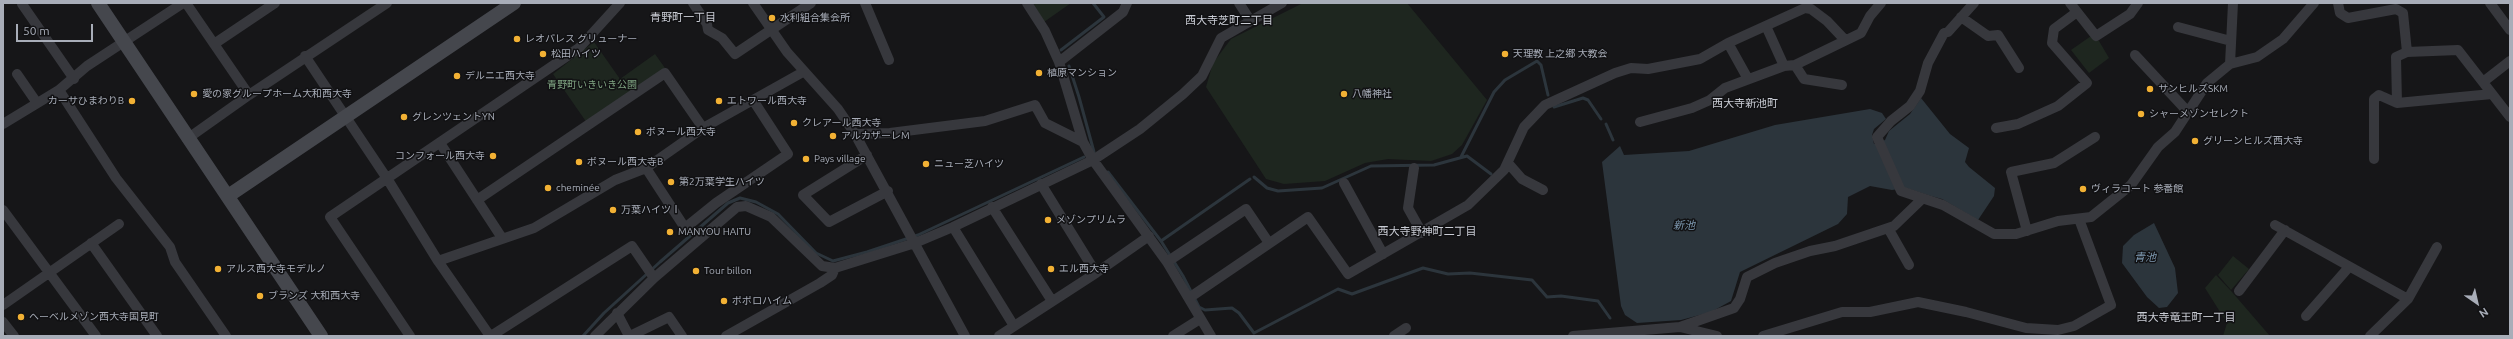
<!DOCTYPE html>
<meta charset="utf-8">
<style>
body{margin:0}
#map{position:relative;width:2513px;height:339px;overflow:hidden;background:#161618;font-family:Ubuntu,sans-serif}
canvas{display:block}
.frame{position:absolute;inset:0;border:4px solid #a8adb8;pointer-events:none}
.north{position:absolute;left:2457px;top:283px;width:40px;height:40px;-webkit-text-stroke:3px #111113;paint-order:stroke;rotate:146deg;font-size:11px;font-weight:700;line-height:16px;text-align:center;color:#a8adb8}
.north::after{content:'';display:block;margin:auto;width:14px;height:18px;background:#a8adb8;clip-path:polygon(50% 0,100% 100%,50% 72%,0 100%)}
.scale{position:absolute;left:16px;top:24px;width:77px;height:18px;box-sizing:border-box;border:2px solid #a8adb8;border-top:0;padding-left:5px;font-size:12px;line-height:14px;white-space:nowrap;color:#a8adb8;-webkit-text-stroke:3px #111113;paint-order:stroke}
</style>
<div id="map">
<canvas width="2513" height="339"></canvas>
<div class="frame"></div>
<div class="north">N</div>
<div class="scale">50 m</div>
</div>
<script>
const g = document.querySelector('canvas').getContext('2d');
g.lineJoin = 'round';
function fill(path, color) { g.fillStyle = color; g.fill(path, 'evenodd'); }
const poly = rows => new Path2D(rows.map(r => 'M' + r).join(''));
function trace(path, color, width, dash) { g.strokeStyle = color; g.lineWidth = width; g.lineCap = dash ? 'butt' : 'round'; g.setLineDash(dash || []); g.stroke(path); }
function write(font, color, halo, rows, align = 'center') {
  g.font = font + ' Ubuntu,"Noto Sans JP",sans-serif'; g.lineWidth = 3; g.setLineDash([]); g.textBaseline = 'middle'; g.strokeStyle = halo; g.fillStyle = color; for (const [text, x, y, turn = 0] of rows) {
    g.save(); g.translate(x, y); g.rotate((+turn || 0) * Math.PI / 180); g.textAlign = isNaN(turn) ? turn : align; if (halo) g.strokeText(text, 0, 0); g.fillText(text, 0, 0); g.restore();
  }
}
fill(poly([
 [1033,3,1071,3,1044,22],
 [1303,3,1407,3,1487,100,1462,145,1452,154,1431,161,1388,159,1365,163,1325,181,1284,184,1266,179,1206,87,1213,63,1231,39],
 [2091,36,2099,41,2109,58,2089,73,2071,50],
 [594,42,620,79,655,54,665,68,587,123,553,74],
 [2233,256,2249,269,2231,290,2218,275],
 [2216,275,2232,292,2270,336,2223,336,2227,323,2205,288]
]), '#1e261f');
fill(poly([
 [1921,98,1950,134,1969,148,1965,162,1969,167,1995,188,1994,196,1978,220,1942,199,1931,196,1906,188,1892,190,1870,186,1848,197,1847,214,1838,224,1740,272,1731,301,1711,312,1681,320,1637,323,1625,315,1621,306,1602,162,1620,146,1624,155,1689,151,1775,125,1870,109,1882,113,1886,119,1874,129,1872,135,1874,144,1885,140,1889,131,1910,114],
 [2154,223,2175,268,2178,293,2167,307,2159,308,2147,297,2122,263,2123,246,2134,235]
]), '#2c353c');
trace(poly([
 [1061,50,1104,17,1093,3],
 [1069,66,1079,97,1094,152],
 [1554,107,1583,98,1588,100,1601,119],
 [1606,124,1613,140],
 [1461,157,1494,92,1505,80,1537,61,1541,65,1548,95],
 [1108,172,1161,241,1183,276,1199,307,1205,310,1232,308,1239,313,1254,333,1338,289,1352,294,1423,268,1448,274,1470,273,1532,280,1547,297,1561,296,1598,301,1610,318],
 [1254,177,1267,188,1278,191,1322,188,1371,166,1434,165,1467,156,1491,174],
 [1161,241,1250,179],
 [583,336,604,313,660,262,728,203,740,198,756,202,778,214,816,253,833,261,867,252,918,235,1084,157]
]), '#2c353c', 3);
trace(poly([
 [186,3,249,95,387,3],
 [693,3,707,24,708,30,722,38,735,54,811,3],
 [753,3,787,52,838,109,855,134,965,336],
 [865,3,889,60],
 [1027,3,1045,31,1059,62,1083,142,1093,160,1167,262,1211,336],
 [1239,3,1250,20],
 [1974,3,1948,32,1944,33,1928,63,1920,91,1910,106,1891,121,1877,137,1901,191,1943,205,1994,234,2016,234,2058,221,2091,217,2131,185,2158,147,2175,132,2207,83,2230,64,2233,3],
 [2070,3,2096,36,2130,14,2138,3],
 [2338,3,2340,13,2348,18,2396,9,2403,13,2407,52,2458,50,2510,117],
 [2490,3,2510,30],
 [22,4,74,79],
 [1961,17,1988,36,1998,35,2019,68],
 [1766,26,1784,66],
 [2178,27,2231,41],
 [1728,43,1748,79],
 [214,44,275,3],
 [2135,55,2188,112],
 [305,56,388,180,438,261,490,336],
 [1059,62,1123,12,1127,3],
 [2230,64,2257,57,2283,39,2314,3],
 [1795,65,1804,79,1842,85],
 [17,74,37,103],
 [2483,82,2510,61],
 [59,90,116,178,170,247,175,262,226,336],
 [2397,103,2396,57,2407,52],
 [1640,122,1692,108,1710,100,1725,88,1784,66,1795,65,1861,33,1870,16,1881,3],
 [3,124,59,90,87,66,183,3],
 [1996,128,2018,124,2058,106,2087,83,2052,43,2054,29,2077,12],
 [855,134,890,133,985,121,1035,105,1045,123,1083,142],
 [187,139,249,95],
 [440,143,502,238],
 [867,155,803,195,829,222,888,191],
 [2374,159,2374,99,2379,95,2397,103,2492,94],
 [1508,163,1522,179,1543,190],
 [646,168,685,228,716,203,788,154,753,100],
 [1414,168,1408,208,1422,233],
 [1344,183,1383,254],
 [1041,184,1096,273],
 [477,200,665,73,703,128],
 [992,207,1052,301],
 [3,210,96,336],
 [2275,225,2408,299],
 [953,227,1014,326],
 [1888,228,1909,265],
 [2027,231,2011,172,2054,163,2095,137],
 [91,243,157,336],
 [438,261,534,228,615,180,646,168,703,128,803,72],
 [1167,262,1246,209,1269,243],
 [2239,291,2285,230],
 [1189,298,1308,217,1348,274,1468,205,1504,170,1524,127,1545,105,1615,73,1631,68,1648,69,1700,59,1728,43,1805,8,1811,9,1827,21,1845,40],
 [3,305,119,224],
 [617,313,629,336],
 [2306,316,2349,267],
 [3,322,14,336],
 [1680,327,1717,336],
 [410,336,330,217,579,48,620,3],
 [491,336,632,246,654,278],
 [595,336,654,278,737,207,746,206,771,217,822,266,835,268,915,243,953,227,1093,160,1140,129,1183,94,1202,76,1221,38,1282,3],
 [630,336,669,317,682,336],
 [726,336,820,283,832,275,835,268],
 [999,336,1096,273,1149,236],
 [1173,336,1200,319],
 [1394,336,1406,328],
 [1573,336,1680,327,1734,308,1740,299,1747,277,1775,263,1810,251,1835,246,1894,226,1922,199],
 [1763,336,1842,312,1870,312,1918,302,1966,312,2026,328,2058,330,2074,326,2111,305,2079,219],
 [2370,336,2408,299,2437,247]
]), '#37383d', 10);
trace(poly([
 [98,3,321,336],
 [228,196,514,3]
]), '#45474d', 14);
for (const [x, y, r, color] of [
 [772,18,4,"#f2b134"],
 [517,39,4,"#f2b134"],
 [543,54,4,"#f2b134"],
 [1505,54,4,"#f2b134"],
 [1039,73,4,"#f2b134"],
 [457,76,4,"#f2b134"],
 [2150,89,4,"#f2b134"],
 [194,94,4,"#f2b134"],
 [1344,94,4,"#f2b134"],
 [132,101,4,"#f2b134"],
 [719,101,4,"#f2b134"],
 [2141,114,4,"#f2b134"],
 [404,117,4,"#f2b134"],
 [794,123,4,"#f2b134"],
 [638,132,4,"#f2b134"],
 [833,136,4,"#f2b134"],
 [2195,141,4,"#f2b134"],
 [493,156,4,"#f2b134"],
 [806,159,4,"#f2b134"],
 [579,162,4,"#f2b134"],
 [926,164,4,"#f2b134"],
 [671,182,4,"#f2b134"],
 [548,188,4,"#f2b134"],
 [2083,189,4,"#f2b134"],
 [613,210,4,"#f2b134"],
 [1048,220,4,"#f2b134"],
 [670,232,4,"#f2b134"],
 [218,269,4,"#f2b134"],
 [1051,269,4,"#f2b134"],
 [696,271,4,"#f2b134"],
 [260,296,4,"#f2b134"],
 [724,301,4,"#f2b134"],
 [21,317,4,"#f2b134"]
]) { const dot = new Path2D(); dot.arc(x, y, r, 0, 2 * Math.PI); g.fillStyle = color; g.fill(dot); trace(dot, '#111113', 1.5); }
write('10px', '#a8adb8', '#111113', [
 ["水利組合集会所",780,18],
 ["レオパレス グリューナー",525,39],
 ["松田ハイツ",551,54],
 ["天理教 上之郷 大教会",1513,54],
 ["植原マンション",1047,73],
 ["デルニエ西大寺",465,76],
 ["サンヒルズSKM",2158,89],
 ["愛の家グループホーム大和西大寺",202,94],
 ["八幡神社",1352,94],
 ["カーサひまわりB",124,101,"right"],
 ["エトワール西大寺",727,101],
 ["シャーメゾンセレクト",2149,114],
 ["グレンツェントYN",412,117],
 ["クレアール西大寺",802,123],
 ["ボヌール西大寺",646,132],
 ["アルカザーレM",841,136],
 ["グリーンヒルズ西大寺",2203,141],
 ["コンフォール西大寺",485,156,"right"],
 ["Pays village",814,159],
 ["ボヌール西大寺B",587,162],
 ["ニュー芝ハイツ",934,164],
 ["第2万葉学生ハイツ",679,182],
 ["cheminée",556,188],
 ["ヴィラコート 参番館",2091,189],
 ["万葉ハイツⅠ",621,210],
 ["メゾンプリムラ",1056,220],
 ["MANYOU HAITU",678,232],
 ["アルス西大寺モデルノ",226,269],
 ["エル西大寺",1059,269],
 ["Tour billon",704,271],
 ["ブランズ 大和西大寺",268,296],
 ["ポポロハイム",732,301],
 ["ヘーベルメゾン西大寺国見町",29,317]
], 'left');
write('10px', '#7fa381', '#111113', [
 ["青野町いきいき公園",592,85]
]);
write('11px', '#c9ccd4', '#111113', [
 ["青野町一丁目",683,17],
 ["西大寺芝町二丁目",1229,20],
 ["西大寺新池町",1745,103],
 ["西大寺野神町二丁目",1427,231],
 ["西大寺竜王町一丁目",2186,317]
]);
write('italic 11px', '#7f9bb3', '#111113', [
 ["新池",1684,225],
 ["青池",2145,257]
]);
</script>
